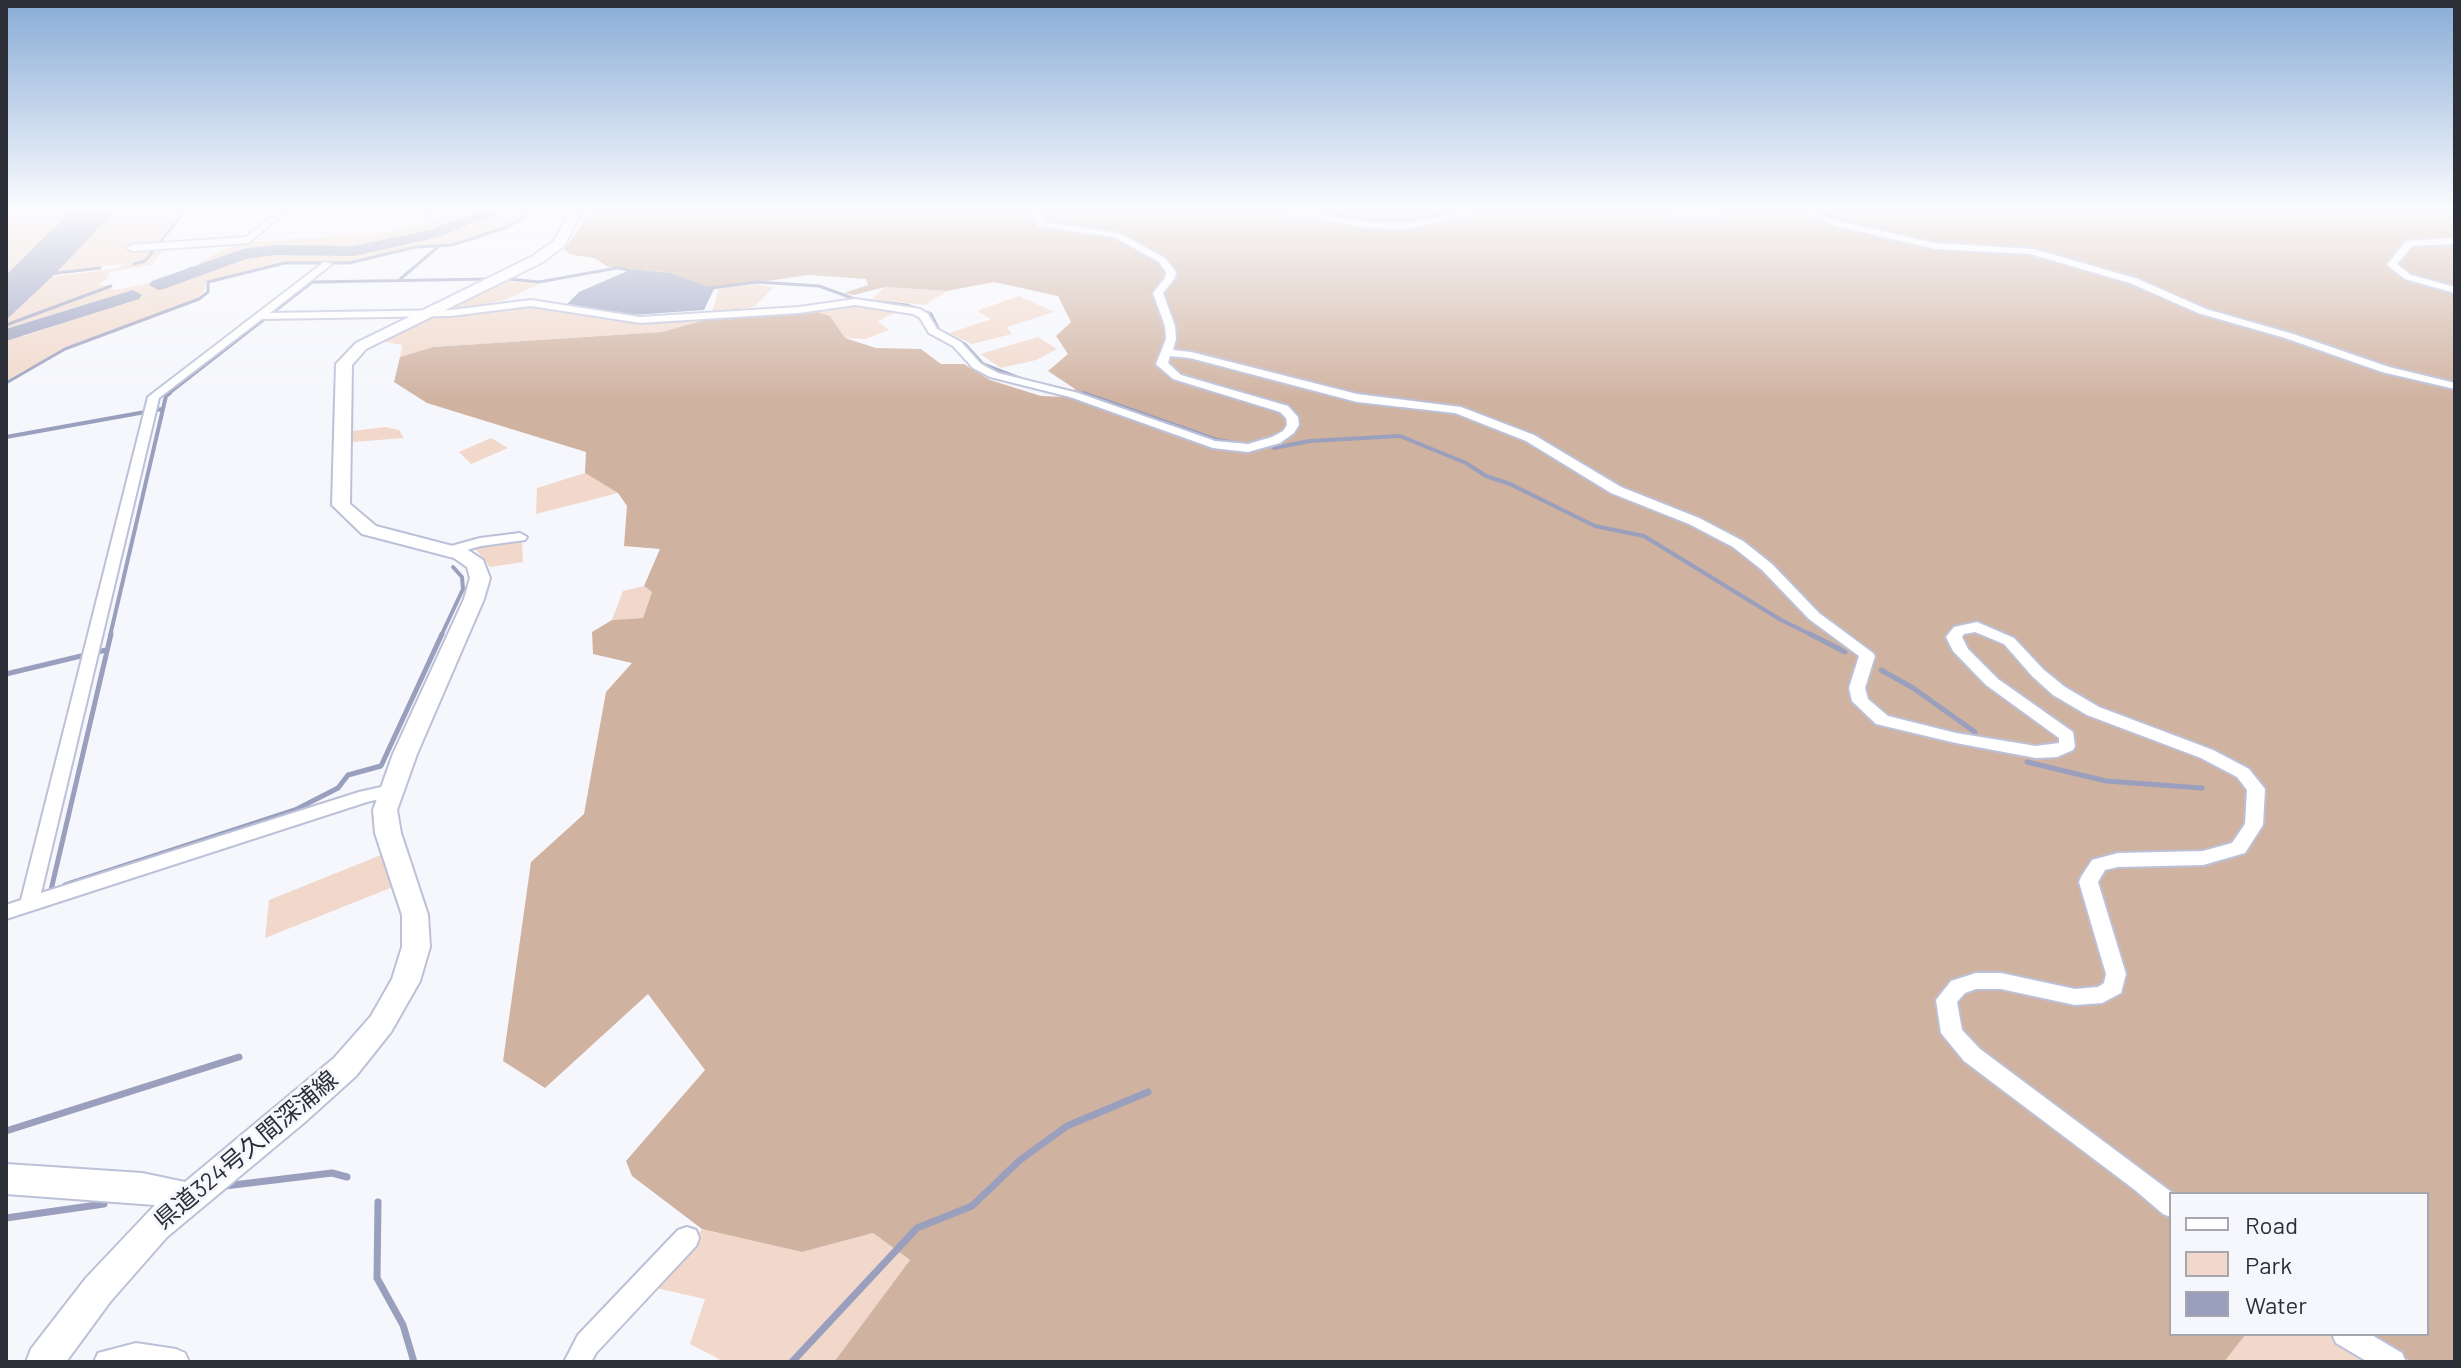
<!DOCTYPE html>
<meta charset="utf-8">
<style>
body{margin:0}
#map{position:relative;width:2461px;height:1368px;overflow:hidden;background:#f6f7fc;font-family:Barlow,sans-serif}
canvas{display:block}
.frame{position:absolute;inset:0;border:8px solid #2d2f38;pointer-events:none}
.legend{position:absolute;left:2169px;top:1192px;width:260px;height:144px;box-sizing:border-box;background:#f6f7fc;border:2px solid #a6a7ae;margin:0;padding:10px 14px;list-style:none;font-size:24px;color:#2d2f38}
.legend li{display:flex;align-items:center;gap:16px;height:40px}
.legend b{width:40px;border:2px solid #a6a7ae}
</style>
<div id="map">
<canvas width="2461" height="1368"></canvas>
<div class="frame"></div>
<ul class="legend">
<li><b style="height:10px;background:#fff"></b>Road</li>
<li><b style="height:22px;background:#f1d8ca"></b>Park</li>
<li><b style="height:22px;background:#999fbc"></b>Water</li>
</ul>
</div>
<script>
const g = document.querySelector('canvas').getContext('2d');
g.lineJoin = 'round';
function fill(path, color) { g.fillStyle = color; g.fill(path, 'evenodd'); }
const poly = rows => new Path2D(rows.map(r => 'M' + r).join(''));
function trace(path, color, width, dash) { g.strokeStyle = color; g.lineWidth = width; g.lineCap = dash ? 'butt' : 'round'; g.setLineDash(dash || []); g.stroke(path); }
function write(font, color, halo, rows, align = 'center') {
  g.font = font + ' Barlow,"Noto Sans JP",sans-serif'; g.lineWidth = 6; g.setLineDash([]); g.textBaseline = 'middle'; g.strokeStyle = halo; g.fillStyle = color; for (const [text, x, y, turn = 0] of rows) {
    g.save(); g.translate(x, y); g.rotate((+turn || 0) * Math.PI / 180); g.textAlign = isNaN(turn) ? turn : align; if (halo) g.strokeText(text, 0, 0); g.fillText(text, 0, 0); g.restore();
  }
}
fill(poly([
 [6,211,88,211,6,286],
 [106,211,182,211,157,242,250,239,251,242,390,232,442,215,489,211,436,231,368,246,271,249,233,255,156,284,160,286,209,271,237,258,264,253,344,253,367,250,440,234,479,221,499,211,525,211,519,220,504,227,452,244,415,247,349,262,285,263,206,282,204,292,196,299,63,349,6,381,6,337,24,336,143,296,126,292,6,333,6,306,35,279,118,268,123,264,41,274],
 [232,245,197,264,204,266,150,283,116,290,98,284,107,279,109,272,151,265,166,247],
 [504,281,539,284,505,300,465,308,452,307],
 [733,284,755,284,774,287,754,307,712,312,719,288],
 [885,287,947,291,925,305,872,299],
 [1019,296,1054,312,1007,327,1012,334,972,344,949,333,991,319,977,311],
 [522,305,613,321,712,318,662,332,433,347,400,357,402,345,382,341,424,320],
 [859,305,899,311,878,321,889,330,865,339,845,338,830,316,817,312],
 [1038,337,1057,349,1036,360,1001,368,980,354],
 [385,427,399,430,404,438,353,442,352,431],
 [491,438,508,448,471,464,459,452],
 [585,473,618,493,536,514,537,488],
 [522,541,523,562,490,567,474,547],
 [644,586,652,592,643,618,612,620,623,591],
 [381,855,393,887,265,938,269,900],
 [702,1229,802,1252,873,1233,910,1260,834,1362,720,1362,719,1359,690,1344,705,1299,656,1288],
 [2246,1334,2367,1334,2412,1362,2224,1362]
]), '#f1d8ca');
fill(poly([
 [591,211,2455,211,2455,1362,2412,1362,2367,1334,2427,1334,2427,1194,2171,1194,2171,1334,2246,1334,2224,1362,834,1362,910,1260,873,1233,802,1252,702,1229,632,1176,626,1161,705,1070,648,994,545,1088,503,1061,531,862,584,814,606,692,632,663,593,654,592,632,612,620,643,618,652,592,644,586,660,549,624,546,627,506,618,493,585,473,586,452,427,403,394,382,400,357,433,347,662,332,712,318,817,312,830,316,845,338,876,348,921,349,941,364,964,364,990,380,1041,396,1069,397,1075,389,1048,371,1068,354,1056,336,1071,322,1058,296,994,282,947,291,885,287,854,295,844,293,868,285,866,279,807,275,714,289,664,272,608,267,594,258,572,255,564,250]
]), '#d0b2a0');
fill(poly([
 [71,211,115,211,54,275,6,320,6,275],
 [632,269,670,273,714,289,704,310,633,315,567,304,579,292]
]), '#999fbc');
trace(poly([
 [160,242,185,211],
 [134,264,145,261,154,250],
 [190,268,203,270],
 [49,274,100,268],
 [508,279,539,282,617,268,629,270,630,274],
 [398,281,439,246],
 [703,289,756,282,819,286,855,299,907,305,931,314,939,330,965,344,983,364,1022,379],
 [6,325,111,286],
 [1031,382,1088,395],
 [6,383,65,349,199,299,208,292,208,282,285,263,349,263,416,247,452,245,505,228,522,219,527,211],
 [167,395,312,282,489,279]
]), '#999fbc', 3);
trace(poly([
 [1083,393,1217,440,1236,443],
 [6,437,162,409],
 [1274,448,1310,441,1400,436,1466,463,1486,476,1510,484,1595,526,1644,536,1781,620,1814,636],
 [110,636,166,396,170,393],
 [441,636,463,589,462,577,453,567]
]), '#999fbc', 4);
trace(poly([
 [1810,634,1845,652],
 [1881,670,1913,688,1975,732],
 [6,674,106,650],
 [2027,762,2106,781,2202,788],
 [65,885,295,810,338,788,348,775,381,766,442,634],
 [56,889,51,890,111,634]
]), '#999fbc', 5);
trace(poly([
 [6,1131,239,1057],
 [225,1186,332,1173,347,1177],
 [378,1202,377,1278,403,1325,414,1362],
 [6,1218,104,1204],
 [792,1362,917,1228,972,1206,1020,1160,1067,1126,1148,1092]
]), '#999fbc', 7);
fill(poly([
 [481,211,502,211,439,237,354,256,275,255,246,259,164,289,158,290,149,285,152,281,243,249,275,245,354,246,429,230,481,211],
 [133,290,142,295,139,299,6,341,6,329,133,290]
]), '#999fbc');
const street = poly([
 [279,211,288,211,248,243,132,251,127,248,132,245,246,237,279,211],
 [426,211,435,211,428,216,424,213,426,211],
 [1029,211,1037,211,1044,222,1119,233,1165,258,1176,272,1175,278,1163,293,1175,326,1176,339,1173,350,1191,352,1357,394,1461,407,1534,435,1621,487,1699,518,1743,541,1772,564,1819,613,1873,653,1875,656,1865,688,1868,699,1888,716,1956,733,2036,746,2059,743,2059,738,1986,685,1953,651,1946,637,1954,627,1977,622,2014,638,2044,670,2065,687,2099,707,2213,750,2249,769,2265,789,2263,825,2245,853,2203,865,2118,867,2105,870,2098,882,2126,974,2121,993,2102,1003,2075,1005,2001,989,1976,989,1965,993,1957,1002,1962,1030,1980,1049,2174,1194,2171,1194,2171,1217,2163,1214,2135,1190,1964,1061,1941,1033,1936,1000,1951,981,1976,973,2001,973,2075,989,2098,987,2104,983,2106,974,2079,882,2081,877,2092,860,2118,853,2203,851,2232,843,2245,824,2247,790,2237,777,2201,758,2087,715,2053,695,2032,676,2004,644,1975,632,1964,634,1962,637,1968,649,1998,679,2073,732,2075,746,2073,750,2057,757,2036,758,1956,743,1876,724,1852,701,1849,688,1859,656,1809,619,1762,570,1733,547,1689,524,1611,493,1526,441,1455,413,1357,402,1190,358,1170,356,1168,363,1181,375,1288,406,1298,417,1299,425,1294,433,1280,443,1248,452,1213,448,1070,397,990,377,973,368,953,346,929,333,920,318,913,314,855,305,799,313,640,323,531,306,451,316,262,319,159,398,41,893,359,792,390,785,396,787,399,791,396,795,367,802,6,919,6,905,21,900,148,397,324,262,332,264,270,313,451,310,531,300,640,317,799,307,855,299,920,309,928,314,937,329,961,342,981,364,998,373,1078,393,1215,441,1248,444,1272,437,1283,431,1287,425,1286,418,1280,412,1173,379,1158,366,1156,364,1166,339,1165,326,1153,293,1165,278,1166,272,1159,262,1114,237,1038,226,1029,211],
 [1281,211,1299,211,1370,222,1407,223,1471,211,1487,211,1407,229,1370,228,1285,214,1281,211],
 [1651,211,1702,213,1748,211,1702,219,1655,214,1651,211],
 [1799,211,1811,211,1843,222,1935,243,2034,249,2138,279,2206,309,2293,334,2389,367,2455,383,2455,389,2382,372,2285,338,2198,313,2130,283,2030,254,1935,249,1837,226,1799,211],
 [2455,238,2455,244,2412,246,2397,264,2411,275,2455,287,2455,293,2405,279,2387,265,2406,241,2455,238],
 [520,533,527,537,525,540,481,546,449,555,442,551,444,548,480,538,520,533],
 [687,1227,696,1230,699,1238,696,1246,596,1353,591,1362,564,1362,578,1335,678,1230,687,1227],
 [2332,1334,2370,1334,2402,1353,2406,1362,2368,1362,2336,1343,2332,1334],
 [136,1343,176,1349,185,1353,189,1362,94,1362,98,1353,136,1343]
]);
const secondary = poly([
 [570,211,582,211,564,246,543,262,366,349,352,365,350,504,376,526,468,550,483,560,490,578,484,599,417,754,397,810,401,833,428,915,430,947,420,981,391,1032,356,1076,305,1122,167,1237,110,1302,66,1362,26,1362,31,1349,86,1278,155,1205,6,1194,6,1164,142,1173,185,1182,334,1058,371,1016,392,979,402,947,402,915,375,833,373,810,393,754,464,599,470,578,467,567,454,558,362,534,332,505,336,364,356,343,533,256,554,241,570,211]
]);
trace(street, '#bcc1d8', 4);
trace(secondary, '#bcc1d8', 4);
fill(street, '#fff');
fill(secondary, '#fff');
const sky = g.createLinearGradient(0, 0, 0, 402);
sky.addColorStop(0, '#88acd6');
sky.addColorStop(0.52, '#fbfbfe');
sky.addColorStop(1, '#fbfbfe00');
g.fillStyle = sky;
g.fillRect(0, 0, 2461, 402);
write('24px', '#2d2f38', '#f6f7fc', [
 ["県道324号久間深浦線",246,1150,-40]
]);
</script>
